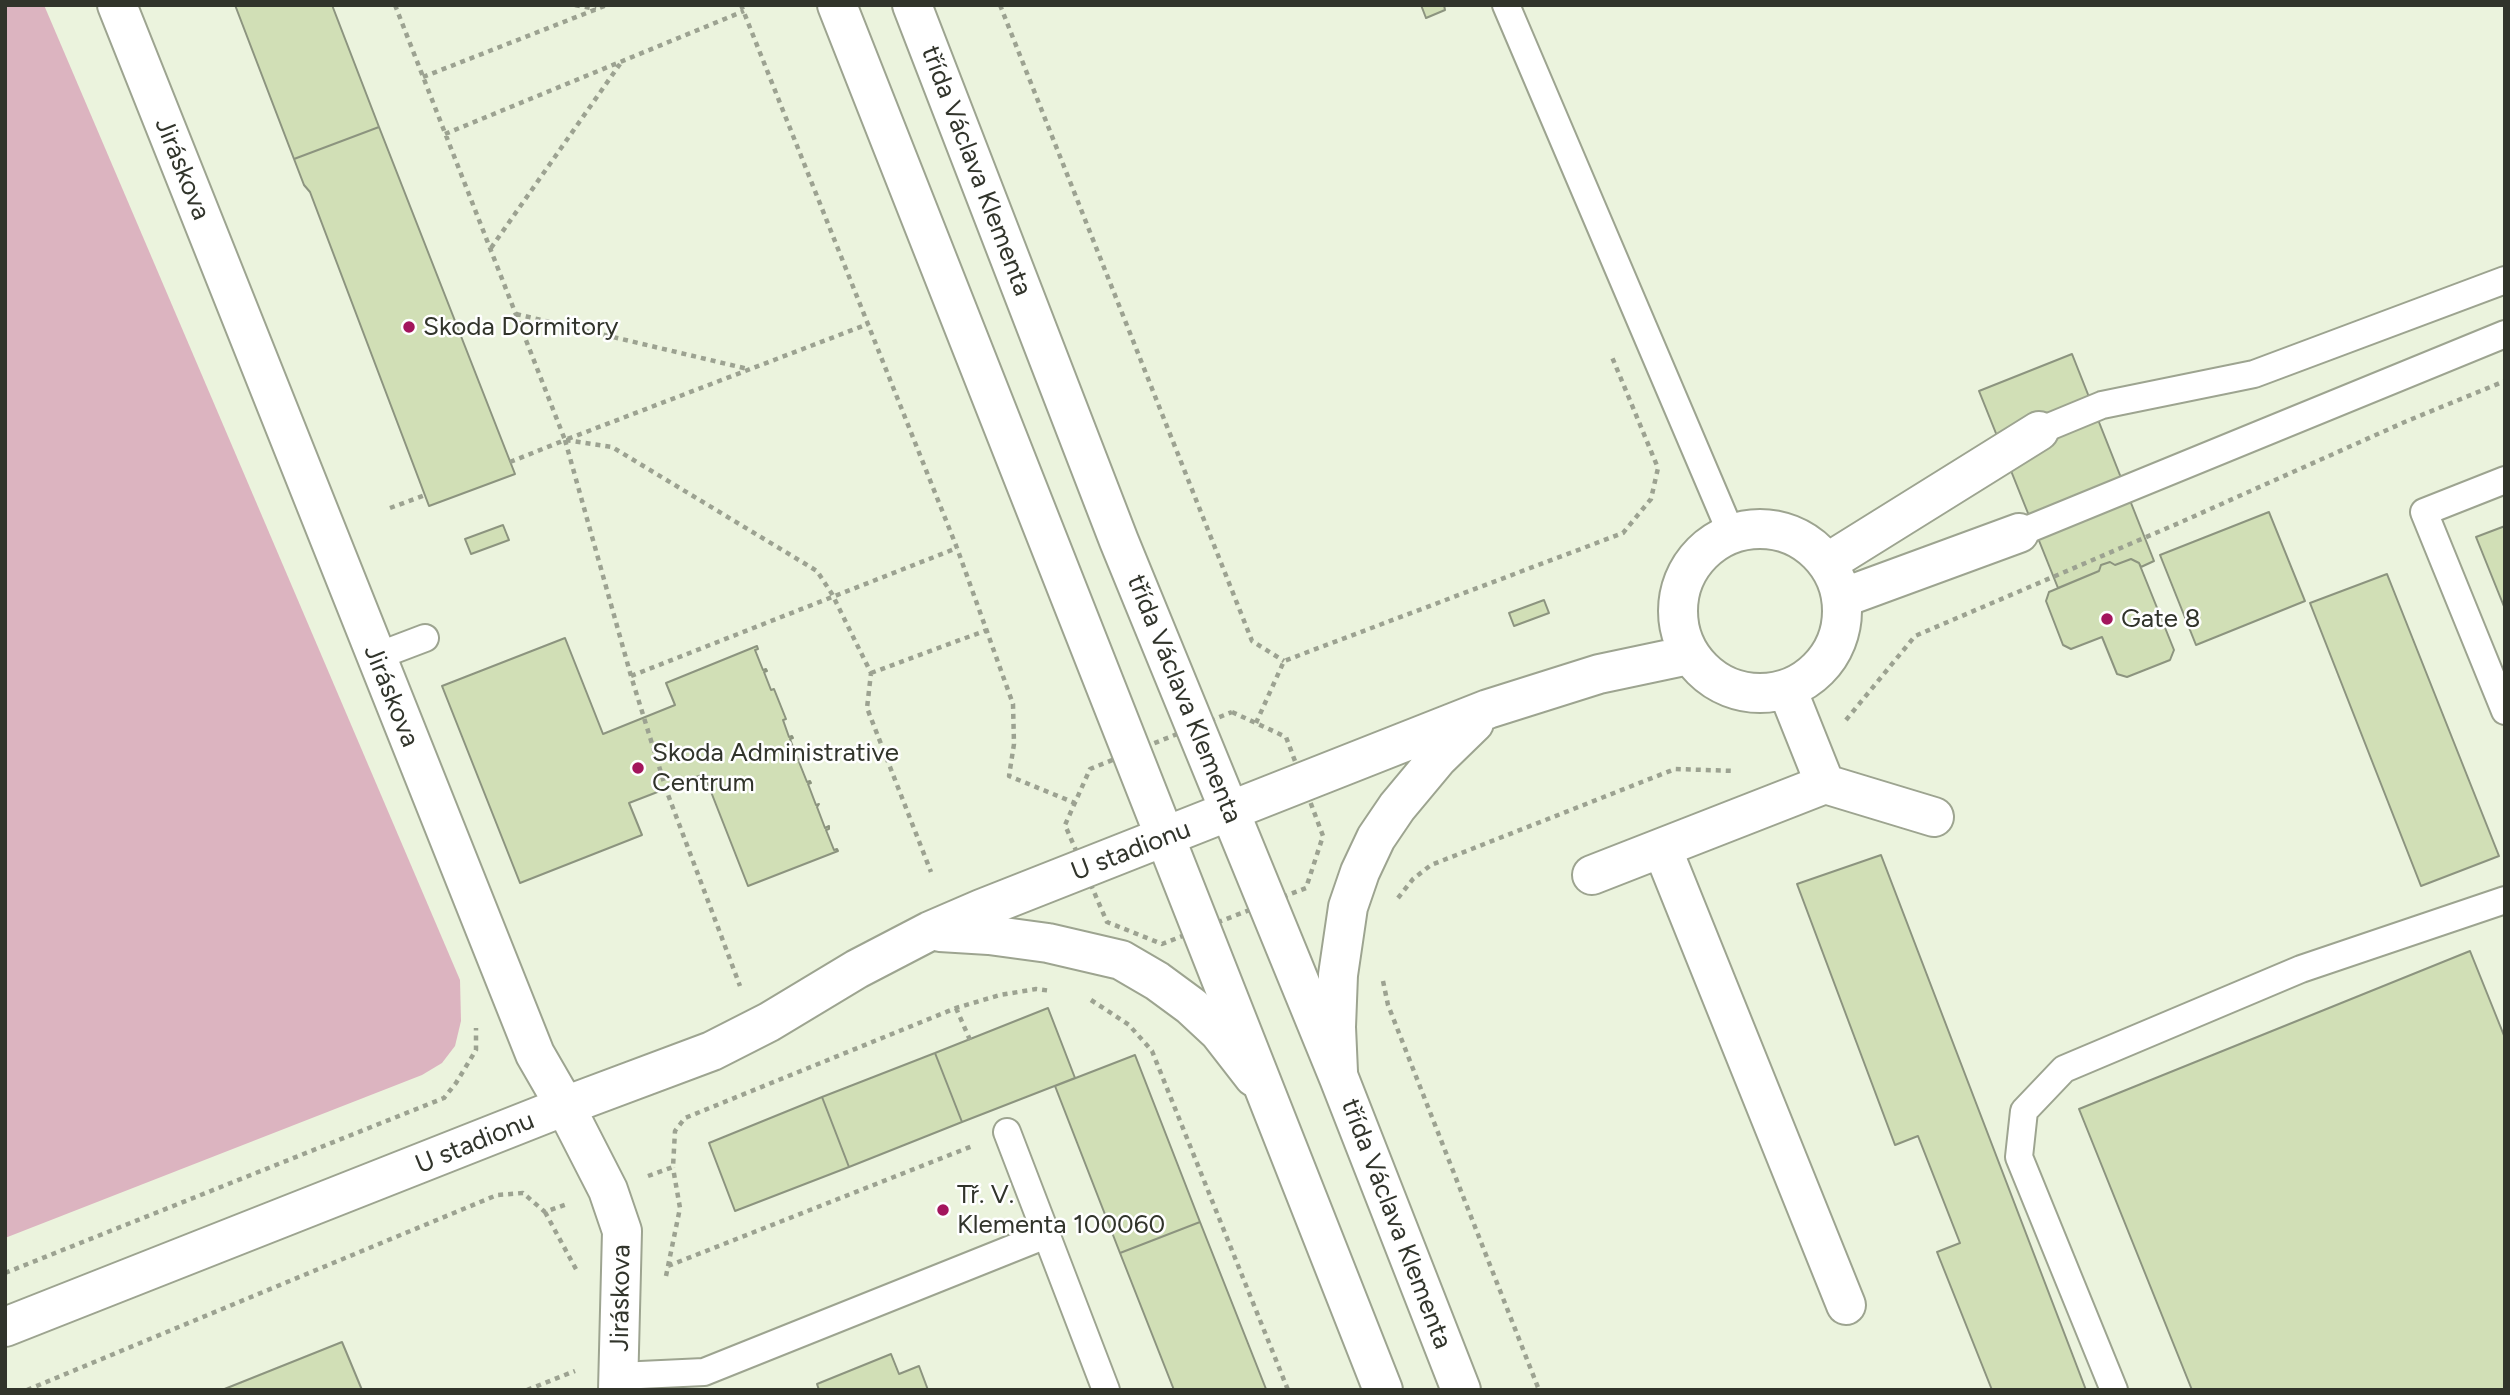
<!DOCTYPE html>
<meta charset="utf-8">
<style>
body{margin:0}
#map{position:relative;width:2510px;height:1395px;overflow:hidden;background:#ebf3dd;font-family:Figtree,sans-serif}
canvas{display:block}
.frame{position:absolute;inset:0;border:7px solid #31342b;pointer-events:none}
</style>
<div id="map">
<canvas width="2510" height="1395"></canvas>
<div class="frame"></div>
</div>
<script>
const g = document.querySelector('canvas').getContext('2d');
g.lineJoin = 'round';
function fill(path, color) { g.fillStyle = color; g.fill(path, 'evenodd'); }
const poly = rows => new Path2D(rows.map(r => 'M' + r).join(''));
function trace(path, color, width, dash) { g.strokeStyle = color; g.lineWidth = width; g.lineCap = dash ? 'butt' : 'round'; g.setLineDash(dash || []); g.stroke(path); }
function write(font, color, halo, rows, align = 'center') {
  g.font = font + ' Figtree,sans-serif'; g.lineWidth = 5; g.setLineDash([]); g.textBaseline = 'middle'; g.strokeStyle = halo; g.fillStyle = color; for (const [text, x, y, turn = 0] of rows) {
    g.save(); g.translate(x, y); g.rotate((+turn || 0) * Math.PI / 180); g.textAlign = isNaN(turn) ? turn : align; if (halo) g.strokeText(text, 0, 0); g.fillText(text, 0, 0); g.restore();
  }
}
fill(poly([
 [5,5,44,5,460,980,461,1021,455,1046,442,1063,422,1075,5,1238]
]), '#dcb4c0');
const building = poly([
 [235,5,332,5,379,127,294,159,235,5],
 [1421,5,1444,5,1445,10,1426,18,1421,5],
 [379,127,515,474,429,506,310,192,304,185,294,159,379,127],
 [2072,354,2154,561,2141,567,2139,563,2131,559,2115,565,2110,562,2101,565,2099,571,2058,588,1979,391,2072,354],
 [2269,512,2305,601,2196,645,2160,555,2269,512],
 [503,525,509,540,471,554,465,539,503,525],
 [2505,526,2505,609,2476,537,2505,526],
 [2131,559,2139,563,2174,650,2170,660,2127,677,2117,674,2102,637,2071,649,2063,645,2046,601,2049,592,2099,571,2101,565,2110,562,2115,565,2131,559],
 [2387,574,2499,856,2421,886,2310,603,2387,574],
 [1544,600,1549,613,1514,626,1509,613,1544,600],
 [565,638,603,734,675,705,666,683,757,646,758,649,755,650,763,670,766,669,767,671,764,672,771,690,774,689,786,719,783,720,789,737,792,736,793,738,790,739,798,760,801,758,802,761,799,762,807,782,810,781,811,783,808,784,816,805,819,804,817,807,825,828,829,826,829,829,826,830,834,850,837,849,838,851,748,886,704,774,629,803,642,835,520,883,442,686,565,638],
 [1881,855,2086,1390,1992,1390,1937,1252,1960,1243,1918,1136,1895,1145,1797,884,1881,855],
 [2470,951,2505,1038,2505,1390,2192,1390,2079,1109,2470,951],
 [1048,1008,1075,1078,962,1122,935,1053,1048,1008],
 [935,1053,962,1122,849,1167,822,1097,935,1053],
 [1135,1055,1200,1222,1120,1253,1055,1086,1135,1055],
 [822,1097,849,1167,735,1211,709,1143,822,1097],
 [1200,1222,1266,1389,1174,1390,1120,1253,1200,1222],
 [342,1342,362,1390,222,1390,342,1342],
 [891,1354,899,1374,919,1366,928,1390,819,1390,817,1384,891,1354]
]);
fill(building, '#d1dfb6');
trace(building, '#8c947f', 2);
const lane = poly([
 [1506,5,1731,533],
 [2039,431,2102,405,2254,374,2505,280],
 [2505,480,2424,512,2505,711],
 [2019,533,2505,334],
 [375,657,425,638],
 [1007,1132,1106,1390],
 [619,1376,704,1372,1046,1235],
 [2114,1390,2019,1157,2024,1111,2064,1069,2301,969,2505,900]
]);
const street = poly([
 [117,5,535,1054,565,1106,608,1190,622,1231,618,1390],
 '1678 611a82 82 0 1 1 164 0a82 82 0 1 1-164 0Z',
 [1827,563,2039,431],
 [1842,598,2019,533],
 [1787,689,1825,784,1934,817],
 [1662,848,1846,1305],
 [1592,875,1825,784],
 [940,932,989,935,1048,943,1121,960,1157,981,1191,1006,1219,1032,1254,1077],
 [1338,1072,1336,1027,1338,975,1348,907,1360,872,1376,838,1397,807,1437,759,1474,723],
 [5,1327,565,1106,712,1051,769,1022,857,969,930,931,981,909,1488,709,1599,674,1689,655]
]);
const secondary = poly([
 [837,5,1383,1390],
 [912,5,1119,541,1339,1078,1461,1390]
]);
trace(lane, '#9da490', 30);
trace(street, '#9da490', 42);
trace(secondary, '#9da490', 42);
trace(poly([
 [395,5,565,440,868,324],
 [575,5,596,9],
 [741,5,957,548,1013,704,1014,744,1009,776,1075,803],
 [1000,5,1252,641,1284,661],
 [423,77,607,5],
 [445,134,744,11],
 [491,248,620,64],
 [516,314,748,369],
 [565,440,631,676,667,792,740,986],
 [510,462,565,440,612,447,817,571,832,594,871,673,867,708,931,872],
 [390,508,425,495],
 [871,673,987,630],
 [631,676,957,548],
 [1232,712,1286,737,1323,836,1306,888,1162,944,1107,922,1065,825,1090,769,1232,712],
 [1846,720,1915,636,2179,523,2407,421,2505,381],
 [1256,723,1284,661,1623,533,1651,499,1658,468,1612,357],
 [1398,898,1413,879,1431,865,1675,769,1735,771],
 [1383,981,1388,1005,1539,1390],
 [1091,1000,1129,1025,1152,1051,1288,1390],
 [956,1008,970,1040],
 [648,1176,673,1167,675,1131,685,1118,956,1008,1000,995,1036,989,1052,991],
 [545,1212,577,1271],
 [668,1266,975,1145],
 [5,1273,444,1098,456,1083,476,1050,476,1028],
 [666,1276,680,1208,673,1168],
 [27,1390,497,1195,523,1193,545,1212,567,1204],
 [527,1390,575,1371]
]), '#9ca291', 4.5, [5, 5]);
trace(lane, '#fff', 26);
trace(street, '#fff', 38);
trace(secondary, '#fff', 38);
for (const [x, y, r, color] of [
 [409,327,7,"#a3155c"],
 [2107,619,7,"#a3155c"],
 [638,768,7,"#a3155c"],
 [943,1210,7,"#a3155c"]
]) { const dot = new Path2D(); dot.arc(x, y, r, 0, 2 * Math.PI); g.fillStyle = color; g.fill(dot); trace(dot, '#fff', 2.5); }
write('26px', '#31342b', '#fff', [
 ["Jiráskova",182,169,68],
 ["třída Václava Klementa",976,171,69],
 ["Jiráskova",391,696,68],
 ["třída Václava Klementa",1184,699,68],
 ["U stadionu",1131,851,-21],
 ["U stadionu",475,1143,-22],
 ["třída Václava Klementa",1396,1224,69],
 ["Jiráskova",621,1298,-89]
]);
write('26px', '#31342b', '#fff', [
 ["Skoda Dormitory",423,327],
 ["Gate 8",2121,619],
 ["Skoda Administrative",652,753],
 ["Centrum",652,783],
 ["Tř. V.",957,1195],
 ["Klementa 100060",957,1225]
], 'left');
</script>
